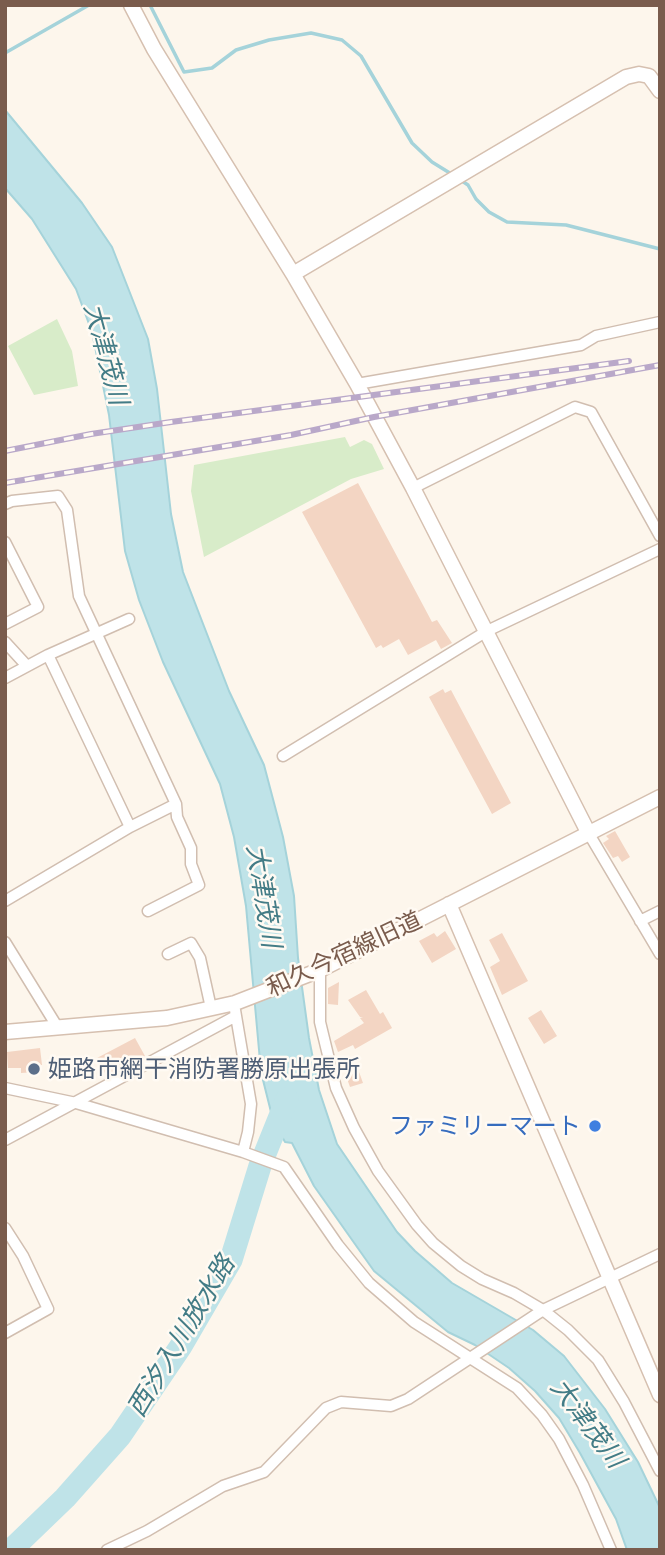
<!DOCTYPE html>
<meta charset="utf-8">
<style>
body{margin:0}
#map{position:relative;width:665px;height:1555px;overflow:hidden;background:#fdf6ec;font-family:Ubuntu,sans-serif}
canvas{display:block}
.frame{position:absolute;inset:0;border:7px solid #7a5c4d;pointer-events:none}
</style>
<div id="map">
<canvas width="665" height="1555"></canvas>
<div class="frame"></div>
</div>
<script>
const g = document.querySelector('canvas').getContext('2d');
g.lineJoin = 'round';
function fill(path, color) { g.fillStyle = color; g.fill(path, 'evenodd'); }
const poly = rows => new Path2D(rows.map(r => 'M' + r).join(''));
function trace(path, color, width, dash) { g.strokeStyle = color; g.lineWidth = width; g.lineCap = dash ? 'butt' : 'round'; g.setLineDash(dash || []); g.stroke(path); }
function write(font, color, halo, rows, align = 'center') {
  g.font = font + ' Ubuntu,"Noto Sans JP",sans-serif'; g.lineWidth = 5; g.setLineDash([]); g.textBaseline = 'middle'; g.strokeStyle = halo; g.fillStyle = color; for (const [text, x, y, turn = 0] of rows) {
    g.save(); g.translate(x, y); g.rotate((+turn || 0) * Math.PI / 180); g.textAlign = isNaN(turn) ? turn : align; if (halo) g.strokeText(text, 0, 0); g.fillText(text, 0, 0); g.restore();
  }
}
fill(poly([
 [57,319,72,351,78,386,34,395,8,346],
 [345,437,350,447,364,440,372,444,384,469,351,479,204,557,191,491,194,465]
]), '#d8ecc9');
const water = poly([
 [5,110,82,203,112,247,148,339,157,389,171,514,183,572,229,691,264,765,283,837,294,896,298,958,309,1038,319,1090,337,1144,397,1232,415,1251,452,1283,533,1330,564,1356,605,1409,638,1462,660,1508,660,1550,627,1550,616,1519,580,1453,559,1418,535,1391,509,1368,475,1345,448,1332,374,1271,314,1186,292,1143,285,1142,273,1120,261,1072,246,906,234,837,220,784,163,662,139,600,125,551,109,415,92,332,76,289,32,219,5,188,5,110]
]);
fill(water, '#bfe3e8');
trace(water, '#a5d3da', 2);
trace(poly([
 [150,5,184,72,212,68,236,50,269,40,311,33,342,40,361,56,412,143,432,162,453,175],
 [5,53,89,5],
 [459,179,468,185,476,199,489,212,507,222,566,225,660,249]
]), '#a5d3da', 3.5);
trace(poly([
 [11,1550,65,1498,120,1436,181,1346,231,1260,260,1166,287,1099]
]), '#bfe3e8', 23);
fill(poly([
 [358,483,432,622,437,620,452,643,441,649,436,640,408,655,399,639,383,648,381,645,376,648,302,512],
 [443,689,445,693,451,690,511,803,492,814,429,697],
 [615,831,630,857,622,862,618,856,613,858,603,843,609,839,606,836],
 [445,931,456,949,432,963,419,941,434,933,437,937],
 [502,933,528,981,502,995,490,967,500,961,489,940],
 [339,982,338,1005,328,1004,328,988],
 [366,990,380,1014,383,1012,392,1028,355,1049,353,1045,338,1052,334,1041,364,1023,360,1018,363,1017,360,1017,348,1000],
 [541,1010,557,1036,544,1044,528,1018],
 [135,1038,145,1056,107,1077,97,1058],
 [40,1048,42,1065,36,1065,36,1072,21,1073,21,1068,8,1068,7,1052],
 [358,1069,363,1083,350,1087,345,1073]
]), '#f3d5c3');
const street = poly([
 [357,384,581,345,596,336,660,322],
 [413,488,575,407,591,412,660,536],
 [5,504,12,501,58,496,67,510,79,596,176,804,177,817,191,848,191,864,199,885,148,911],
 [5,542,38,607,5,624],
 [5,642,27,666],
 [48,655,130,827],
 [5,678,48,655,129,619],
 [283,756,487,631,660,549],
 [589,834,660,954],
 [5,901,130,827,176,804],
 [640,921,660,911],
 [5,942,58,1028],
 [168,954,191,943,200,958,211,1008],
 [320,970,320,1022,336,1088,354,1128,378,1171,417,1225,433,1243,461,1266,482,1279,514,1293,543,1310,568,1330,598,1360,624,1402,660,1471],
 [235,1010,251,1104,248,1132,243,1152],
 [5,1088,76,1103,243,1152,284,1167,338,1245,369,1283,414,1322,517,1388,542,1415,559,1439,583,1485,611,1550],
 [5,1140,236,1016],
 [5,1228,23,1256,48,1309,5,1333],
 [107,1550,147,1531,223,1486,264,1472,326,1408,341,1402,391,1406,408,1399,543,1310,660,1254]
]);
const secondary = poly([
 [131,5,154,49,293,274,357,384,413,488,589,834],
 [293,274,626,77,639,74,649,76,660,91],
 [449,904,660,1395],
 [5,1032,167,1018,235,1003,320,970,660,797]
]);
trace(street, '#d1beb0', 13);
trace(secondary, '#d6c0b0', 17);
trace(street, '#fff', 10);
trace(secondary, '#fff', 14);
const rail = poly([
 [5,451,91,434,171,422,629,361],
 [5,483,291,435,374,417,660,365]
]);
trace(rail, '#b9a8c9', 6);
trace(rail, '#fffaf3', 3.5, [10]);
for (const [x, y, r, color] of [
 [34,1069,7,"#5c6f8a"],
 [595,1126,7,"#3f7fe0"]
]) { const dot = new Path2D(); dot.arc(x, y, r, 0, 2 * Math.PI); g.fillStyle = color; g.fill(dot); trace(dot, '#fffaf3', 2.5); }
write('24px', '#7a5c4d', '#fffaf3', [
 ["和久今宿線旧道",344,954,-25]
]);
write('24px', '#4e5e75', '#fffaf3', [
 ["姫路市網干消防署勝原出張所",48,1069]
], 'left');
write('24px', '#366cbe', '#fffaf3', [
 ["ファミリーマート",581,1126]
], 'right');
write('italic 26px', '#437c86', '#fffaf3', [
 ["大津茂川",106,354,75],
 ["大津茂川",264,896,81],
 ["西汐入川放水路",181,1336,-59],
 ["大津茂川",588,1423,53]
]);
</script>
